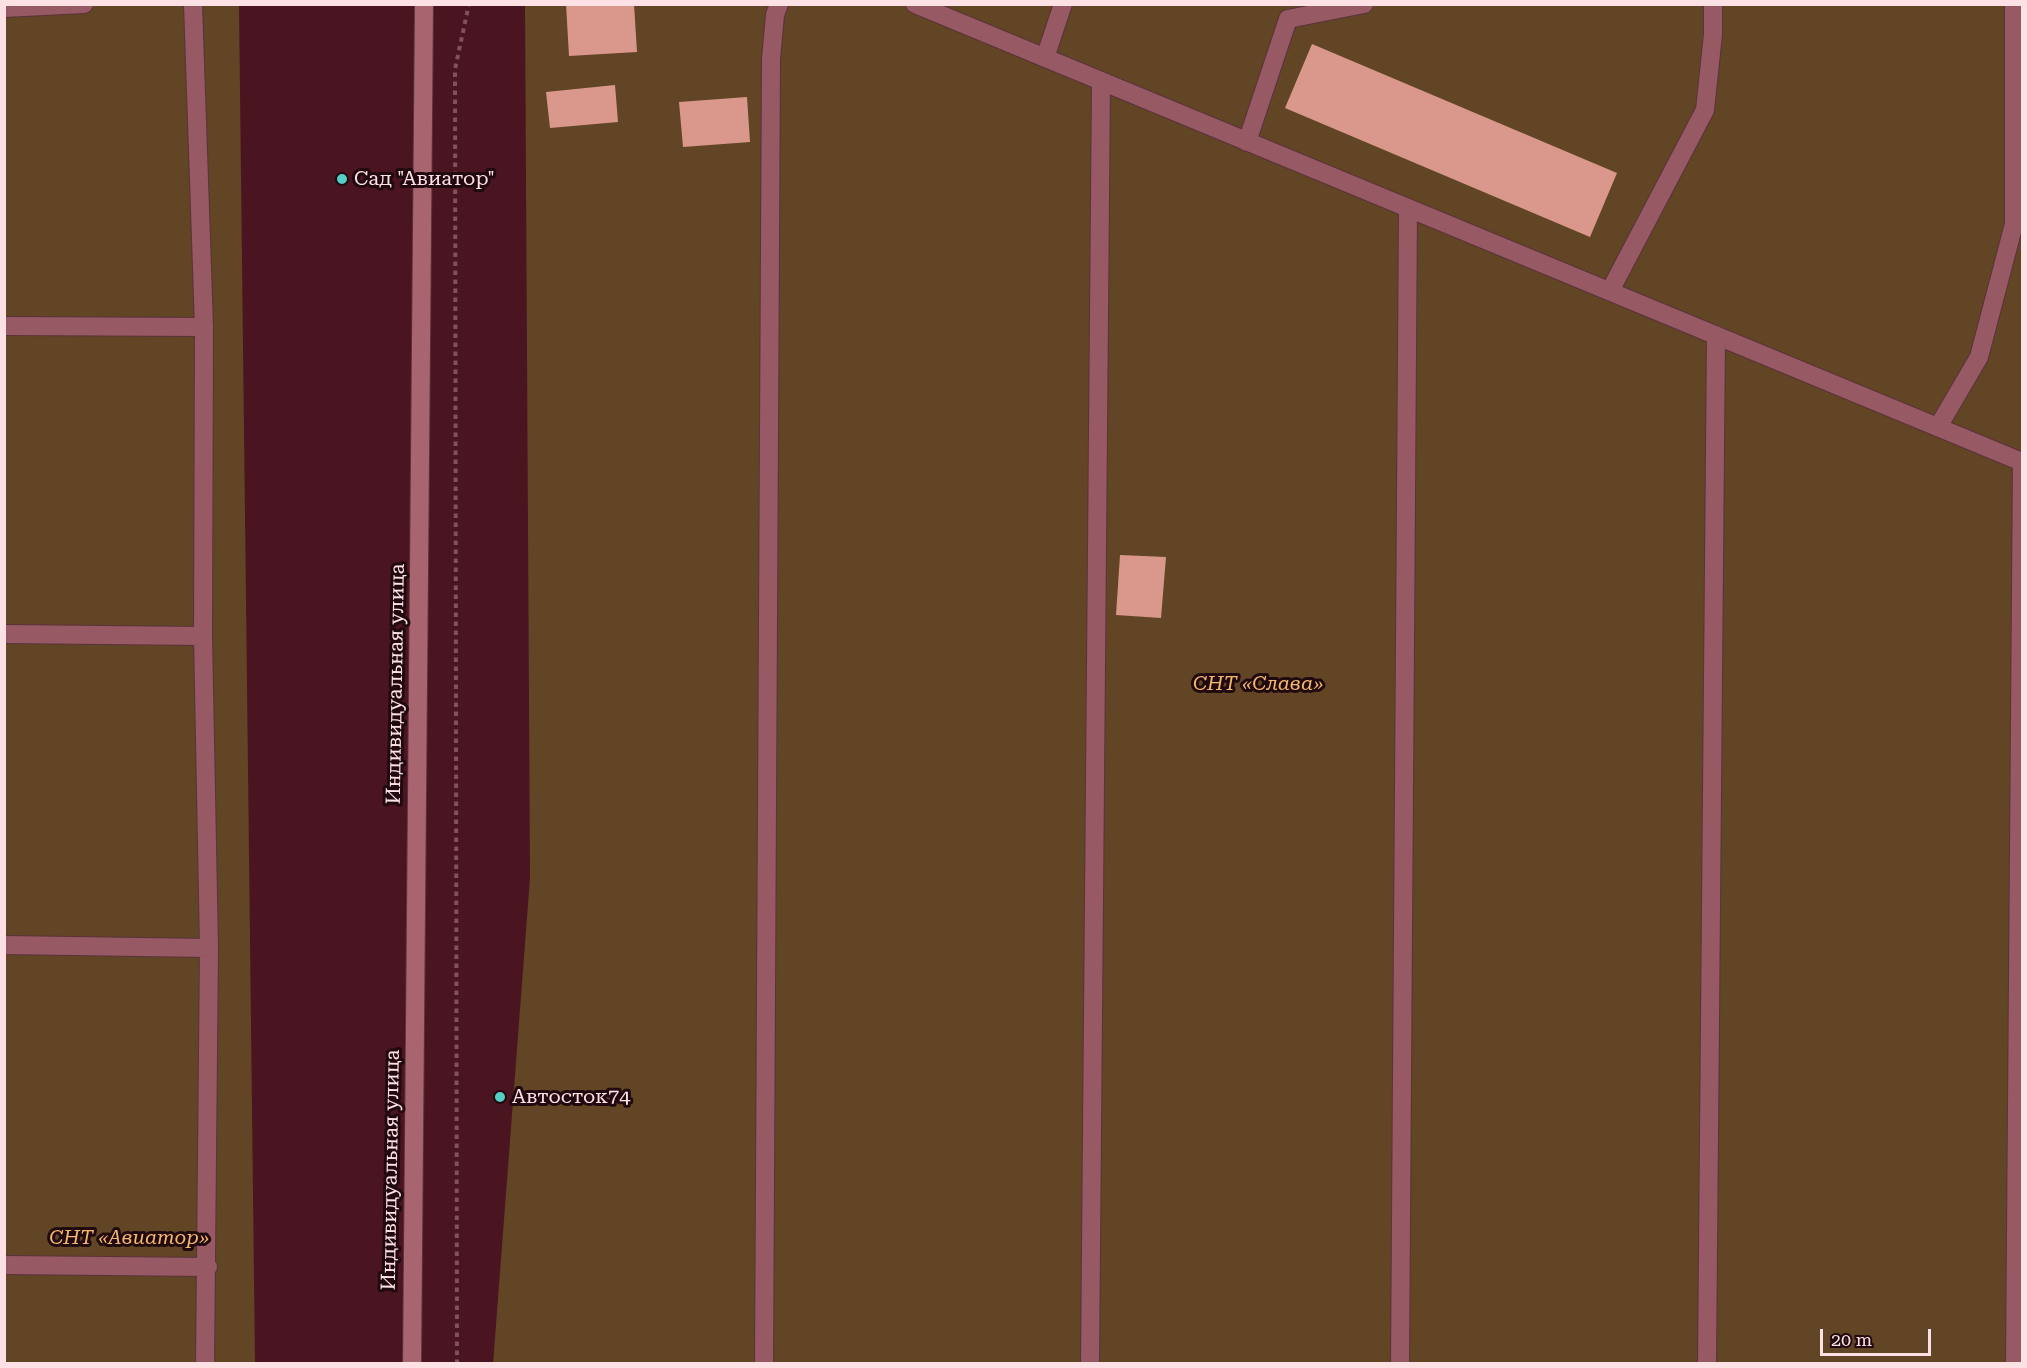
<!DOCTYPE html>
<meta charset="utf-8">
<style>
body{margin:0}
#map{position:relative;width:2027px;height:1368px;overflow:hidden;background:#4a1421;font-family:"Roboto Serif",serif}
canvas{display:block}
.frame{position:absolute;inset:0;border:6px solid #fee1e5;pointer-events:none}
.scale{position:absolute;left:1820px;top:1329px;width:111px;height:27px;box-sizing:border-box;border:3px solid #fee1e5;border-top:0;padding-left:8px;font-size:18px;line-height:21px;white-space:nowrap;color:#fee1e5;-webkit-text-stroke:4px #210a0f;paint-order:stroke}
</style>
<div id="map">
<canvas width="2027" height="1368"></canvas>
<div class="frame"></div>
<div class="scale">20 m</div>
</div>
<script>
const g = document.querySelector('canvas').getContext('2d');
g.lineJoin = 'round';
function fill(path, color) { g.fillStyle = color; g.fill(path, 'evenodd'); }
const poly = rows => new Path2D(rows.map(r => 'M' + r).join(''));
function trace(path, color, width, dash) { g.strokeStyle = color; g.lineWidth = width; g.lineCap = dash ? 'butt' : 'round'; g.setLineDash(dash || []); g.stroke(path); }
function write(font, color, halo, rows, align = 'center') {
  g.font = font + ' "Roboto Serif",serif'; g.lineWidth = 6; g.setLineDash([]); g.textBaseline = 'middle'; g.strokeStyle = halo; g.fillStyle = color; for (const [text, x, y, turn = 0] of rows) {
    g.save(); g.translate(x, y); g.rotate((+turn || 0) * Math.PI / 180); g.textAlign = isNaN(turn) ? turn : align; if (halo) g.strokeText(text, 0, 0); g.fillText(text, 0, 0); g.restore();
  }
}
fill(poly([
 [5,5,239,5,255,1363,5,1364],
 [525,5,2022,5,2022,1363,493,1364,530,878]
]), '#614524');
fill(poly([
 [566,4,634,4,637,52,569,56],
 [1312,44,1617,173,1590,237,1285,108],
 [615,85,618,122,550,128,546,92],
 [747,97,750,142,683,147,679,102],
 [1120,555,1166,557,1161,618,1116,615]
]), '#da988d');
const service = poly([
 [193,4,204,327,203,636,209,948,205,1364],
 [915,4,2022,462],
 [4,8,84,4],
 [1045,58,1063,4],
 [1247,142,1288,19,1364,4],
 [1610,291,1705,110,1713,34,1713,4],
 [4,326,204,327],
 [1938,427,1979,357,2014,224,2014,4],
 [4,634,203,636],
 [4,945,209,948],
 [4,1265,208,1267],
 [764,1364,771,59,775,15,779,4],
 [1090,1364,1101,81],
 [1400,1364,1408,208],
 [1707,1364,1716,335],
 [2015,1364,2022,461]
]);
const secondary = poly([
 [412,1364,424,4]
]);
trace(service, '#5b323b', 20);
trace(secondary, '#5b323b', 20);
trace(poly([
 [457,1364,455,69,469,4]
]), '#80525c', 4, [4.5, 4.5]);
trace(service, '#975964', 18);
trace(secondary, '#a86570', 18);
for (const [x, y, r, color] of [
 [342,179,6,"#55cec5"],
 [500,1097,6,"#55cec5"]
]) { const dot = new Path2D(); dot.arc(x, y, r, 0, 2 * Math.PI); g.fillStyle = color; g.fill(dot); trace(dot, '#210a0f', 2); }
write('20px', '#fee1e5', '#210a0f', [
 ["Сад \"Авиатор\"",354,179],
 ["Автосток74",512,1097]
], 'left');
write('20px', '#fee1e5', '#210a0f', [
 ["Индивидуальная улица",396,684,-89],
 ["Индивидуальная улица",391,1170,-89]
]);
write('italic 20px', '#f5b66d', '#210a0f', [
 ["СНТ «Слава»",1258,684],
 ["СНТ «Авиатор»",129,1238]
]);
</script>
